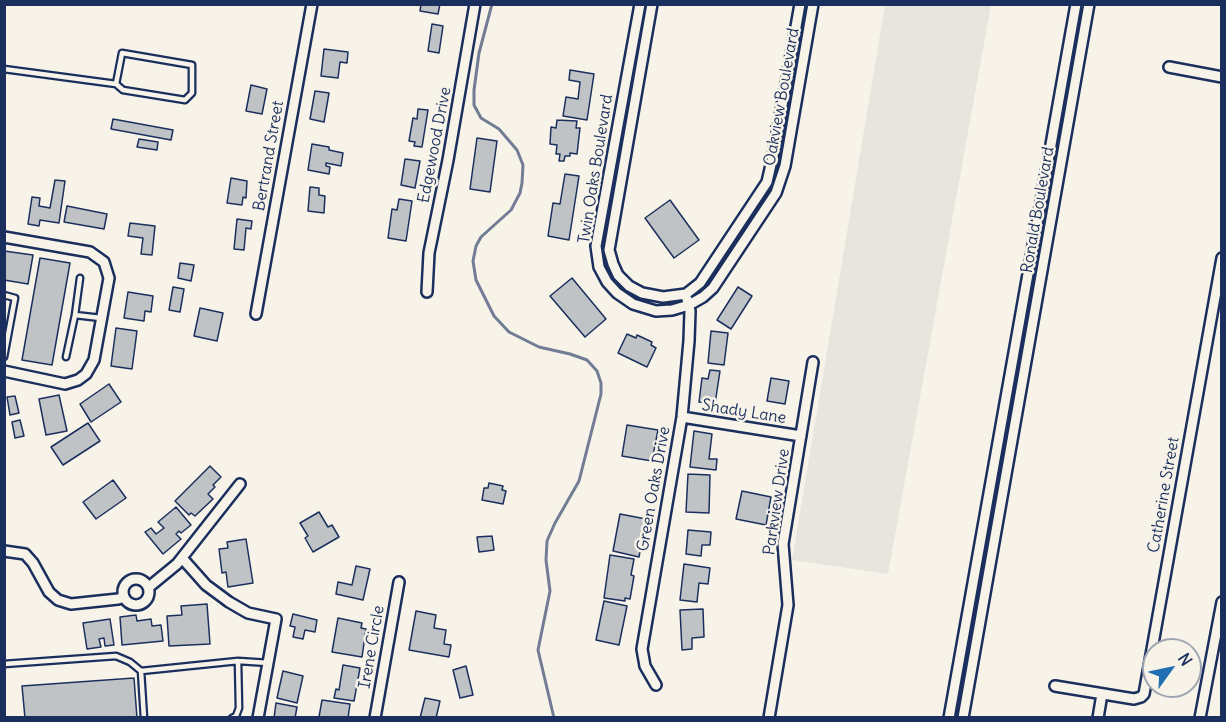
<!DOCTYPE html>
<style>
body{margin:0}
#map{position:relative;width:1226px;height:722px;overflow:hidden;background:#f7f3e8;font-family:Delius,sans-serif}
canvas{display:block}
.frame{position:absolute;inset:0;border:6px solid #1b2f5e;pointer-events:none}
.north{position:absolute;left:1142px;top:638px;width:60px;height:60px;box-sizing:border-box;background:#f7f3e8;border:2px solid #9fa5b1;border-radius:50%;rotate:57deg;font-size:16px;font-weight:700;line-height:24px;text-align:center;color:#1b2f5e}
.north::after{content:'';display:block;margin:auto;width:21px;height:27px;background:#1f6fb2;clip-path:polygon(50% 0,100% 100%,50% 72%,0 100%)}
</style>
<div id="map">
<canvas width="1226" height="722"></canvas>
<div class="frame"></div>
<div class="north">N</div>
</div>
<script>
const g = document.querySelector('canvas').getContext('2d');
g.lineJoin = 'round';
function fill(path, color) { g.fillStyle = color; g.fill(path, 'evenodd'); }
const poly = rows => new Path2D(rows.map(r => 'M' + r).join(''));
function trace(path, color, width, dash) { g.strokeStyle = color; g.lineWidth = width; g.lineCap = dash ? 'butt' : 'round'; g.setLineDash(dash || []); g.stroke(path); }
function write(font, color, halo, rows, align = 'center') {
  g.font = font + ' Delius,sans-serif'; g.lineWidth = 5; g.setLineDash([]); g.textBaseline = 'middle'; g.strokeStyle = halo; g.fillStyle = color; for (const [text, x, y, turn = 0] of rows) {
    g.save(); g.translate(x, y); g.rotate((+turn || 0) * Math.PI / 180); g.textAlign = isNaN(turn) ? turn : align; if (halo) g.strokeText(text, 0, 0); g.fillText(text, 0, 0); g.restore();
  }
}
fill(poly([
 [885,5,991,5,888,574,792,560]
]), '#e6e5de');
trace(poly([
 [492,4,479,53,474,90,474,105,481,118,499,129,517,150,523,165,522,183,520,193,511,210,481,237,476,246,473,261,476,280,494,316,509,332,539,347,570,354,587,360,597,371,601,383,601,394,579,481,555,523,547,541,546,560,550,591,538,650,554,718]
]), '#727c95', 3);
const building = poly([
 [421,4,440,4,438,14,420,11,421,4],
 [432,24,443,26,439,53,428,51,432,24],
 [324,49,348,52,347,63,340,62,338,78,321,76,324,49],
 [570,70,594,74,587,120,563,116,566,97,578,99,580,82,569,80,570,70],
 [251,85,267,89,262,114,246,111,251,85],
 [315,91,329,93,324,122,310,119,315,91],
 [418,109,428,110,422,147,414,146,415,142,409,141,413,118,417,119,418,109],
 [113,119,173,130,171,140,111,129,113,119],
 [557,120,577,121,576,128,580,128,577,154,570,153,570,156,565,156,564,161,559,161,560,154,556,154,557,145,550,144,551,127,556,128,557,120],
 [477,138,497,141,490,192,470,189,477,138],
 [139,139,158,142,157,150,137,147,139,139],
 [312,144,329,147,329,150,343,153,341,166,326,163,326,166,330,167,329,174,308,170,312,144],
 [405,159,420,161,415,188,401,185,405,159],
 [565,174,579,176,569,240,548,236,553,203,560,204,565,174],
 [231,178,247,181,246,198,243,197,242,205,227,203,231,178],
 [55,180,65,181,59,223,40,220,39,226,28,224,32,197,40,198,39,206,50,208,55,180],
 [310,187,319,188,319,195,325,196,324,213,308,211,310,187],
 [399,199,412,201,406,241,388,238,392,209,397,210,399,199],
 [670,200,699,240,674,258,645,218,670,200],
 [67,206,107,214,104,229,64,222,67,206],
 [237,219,252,221,251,229,246,228,244,250,234,249,237,219],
 [130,223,155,226,152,255,141,254,143,238,128,236,130,223],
 [4,251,33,255,28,284,4,280,4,251],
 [40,258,70,263,52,365,22,360,40,258],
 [180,263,194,265,191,281,178,278,180,263],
 [572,278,606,319,585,337,550,296,572,278],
 [173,287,184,289,180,312,169,310,173,287],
 [738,287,752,296,731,329,717,320,738,287],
 [128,292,153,296,151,312,145,311,144,321,124,318,128,292],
 [200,308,223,313,217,341,194,336,200,308],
 [116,328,137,331,132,369,111,366,116,328],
 [711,331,728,333,724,365,708,363,711,331],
 [627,334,636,338,637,335,652,342,651,345,656,348,647,367,618,353,627,334],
 [710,370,720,371,715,404,699,402,702,378,708,379,710,370],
 [771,378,789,381,785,404,767,401,771,378],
 [109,384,121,402,91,422,80,404,109,384],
 [59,395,67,431,46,435,39,399,59,395],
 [15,396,19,413,10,415,7,397,15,396],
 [20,420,24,436,15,438,12,422,20,420],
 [88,423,100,441,63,465,51,447,88,423],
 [627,425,658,430,652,461,622,456,627,425],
 [694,431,712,434,709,459,717,459,716,470,690,467,694,431],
 [210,466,221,477,213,485,215,487,208,494,213,499,195,516,191,513,189,515,175,501,210,466],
 [688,474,710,475,709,513,686,512,688,474],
 [113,480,126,498,96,519,83,502,113,480],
 [489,483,503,486,502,490,506,491,503,504,482,500,484,488,488,488,489,483],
 [742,491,771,497,766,525,736,519,742,491],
 [176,507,191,525,181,533,179,531,176,534,181,539,163,554,145,532,151,528,156,534,164,528,158,522,176,507],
 [319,512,328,527,332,525,339,537,313,552,305,538,308,536,300,523,319,512],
 [620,514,646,519,639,557,613,551,620,514],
 [688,530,711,532,710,545,702,545,701,556,686,554,688,530],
 [492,536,494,550,479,552,477,537,492,536],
 [246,539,253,583,228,587,226,572,222,573,219,549,228,548,227,542,246,539],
 [610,555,634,559,631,575,634,576,630,599,625,598,625,601,604,598,610,555],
 [684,564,710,568,708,584,699,583,697,602,680,600,684,564],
 [356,566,370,569,363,600,336,594,338,582,352,585,356,566],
 [604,601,627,606,619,645,596,640,604,601],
 [207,604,210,644,169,646,167,616,182,615,181,606,207,604],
 [703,609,704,637,692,638,692,649,682,650,680,610,703,609],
 [416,611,436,615,434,628,446,630,444,644,451,645,449,657,409,650,416,611],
 [293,614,317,620,315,632,305,630,303,639,293,637,295,627,290,626,293,614],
 [136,615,137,621,151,619,152,626,161,625,163,641,122,645,120,617,136,615],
 [338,618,362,623,361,628,366,629,362,657,332,652,338,618],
 [110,619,114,645,105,646,104,638,99,639,101,647,87,649,83,623,110,619],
 [343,665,360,668,354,701,334,698,336,689,339,690,343,665],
 [466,666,473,695,460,698,453,670,466,666],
 [283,671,303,676,297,703,277,698,283,671],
 [134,678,137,718,25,718,22,686,134,678],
 [425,698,440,701,436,718,420,718,425,698],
 [322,700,350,704,348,718,319,717,322,700],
 [276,703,297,707,295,718,274,718,276,703]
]);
fill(building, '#c0c3c5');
trace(building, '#1b2f5e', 1.5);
const service = poly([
 [4,69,116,84,123,90,185,100,192,93,192,65,122,53,116,84],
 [4,295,15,298,4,357],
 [75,315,80,278],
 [66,357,75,315,101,318],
 [4,664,116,656,130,662,141,671],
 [144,718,141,671,238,661],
 [232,718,236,716,239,708,238,661,269,663]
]);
const minor = poly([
 [640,4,596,246,599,267,607,282,617,293,633,304,656,311,672,310,689,305,703,297,713,288,776,193,785,166,813,4],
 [652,4,609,250,613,264,618,275,629,286,642,293,663,297,686,294,700,283,767,182,773,156,800,4],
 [1169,67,1222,77],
 [4,237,90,252,104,262,109,278,94,360,86,374,78,380,65,384,4,371],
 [427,292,429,253,448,160,475,4],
 [256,314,312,4],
 [682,417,801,436],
 [4,551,25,554,33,563,49,592,58,600,71,604,118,599,124,597],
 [182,558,206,585,229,602,248,613,276,619,258,718],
 '123 592a13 13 0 1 1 26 0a13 13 0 1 1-26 0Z',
 [149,587,177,564,240,484],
 [656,685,645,666,642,649,682,417,689,341,690,311,687,299],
 [1055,686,1134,699,1141,697,1144,694,1222,258],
 [375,718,399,582],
 [769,718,788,605,783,544,813,362],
 [949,718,1076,4],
 [963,718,1089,4],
 [1098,718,1102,694],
 [1200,718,1222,602]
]);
trace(service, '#1b2f5e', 9);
trace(minor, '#1b2f5e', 14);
trace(service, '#f7f3e8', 4.5);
trace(minor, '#f7f3e8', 9);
write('16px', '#1b2f5e', '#f7f3e8', [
 ["Oakview Boulevard",782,97,-80],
 ["Edgewood Drive",435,145,-79],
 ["Bertrand Street",269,156,-80],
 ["Twin Oaks Boulevard",596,169,-81],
 ["Ronald Boulevard",1038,210,-80],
 ["Shady Lane",744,412,9],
 ["Green Oaks Drive",654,489,-80],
 ["Catherine Street",1164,495,-80],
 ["Parkview Drive",777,502,-82],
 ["Irene Circle",372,647,-80]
]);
</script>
